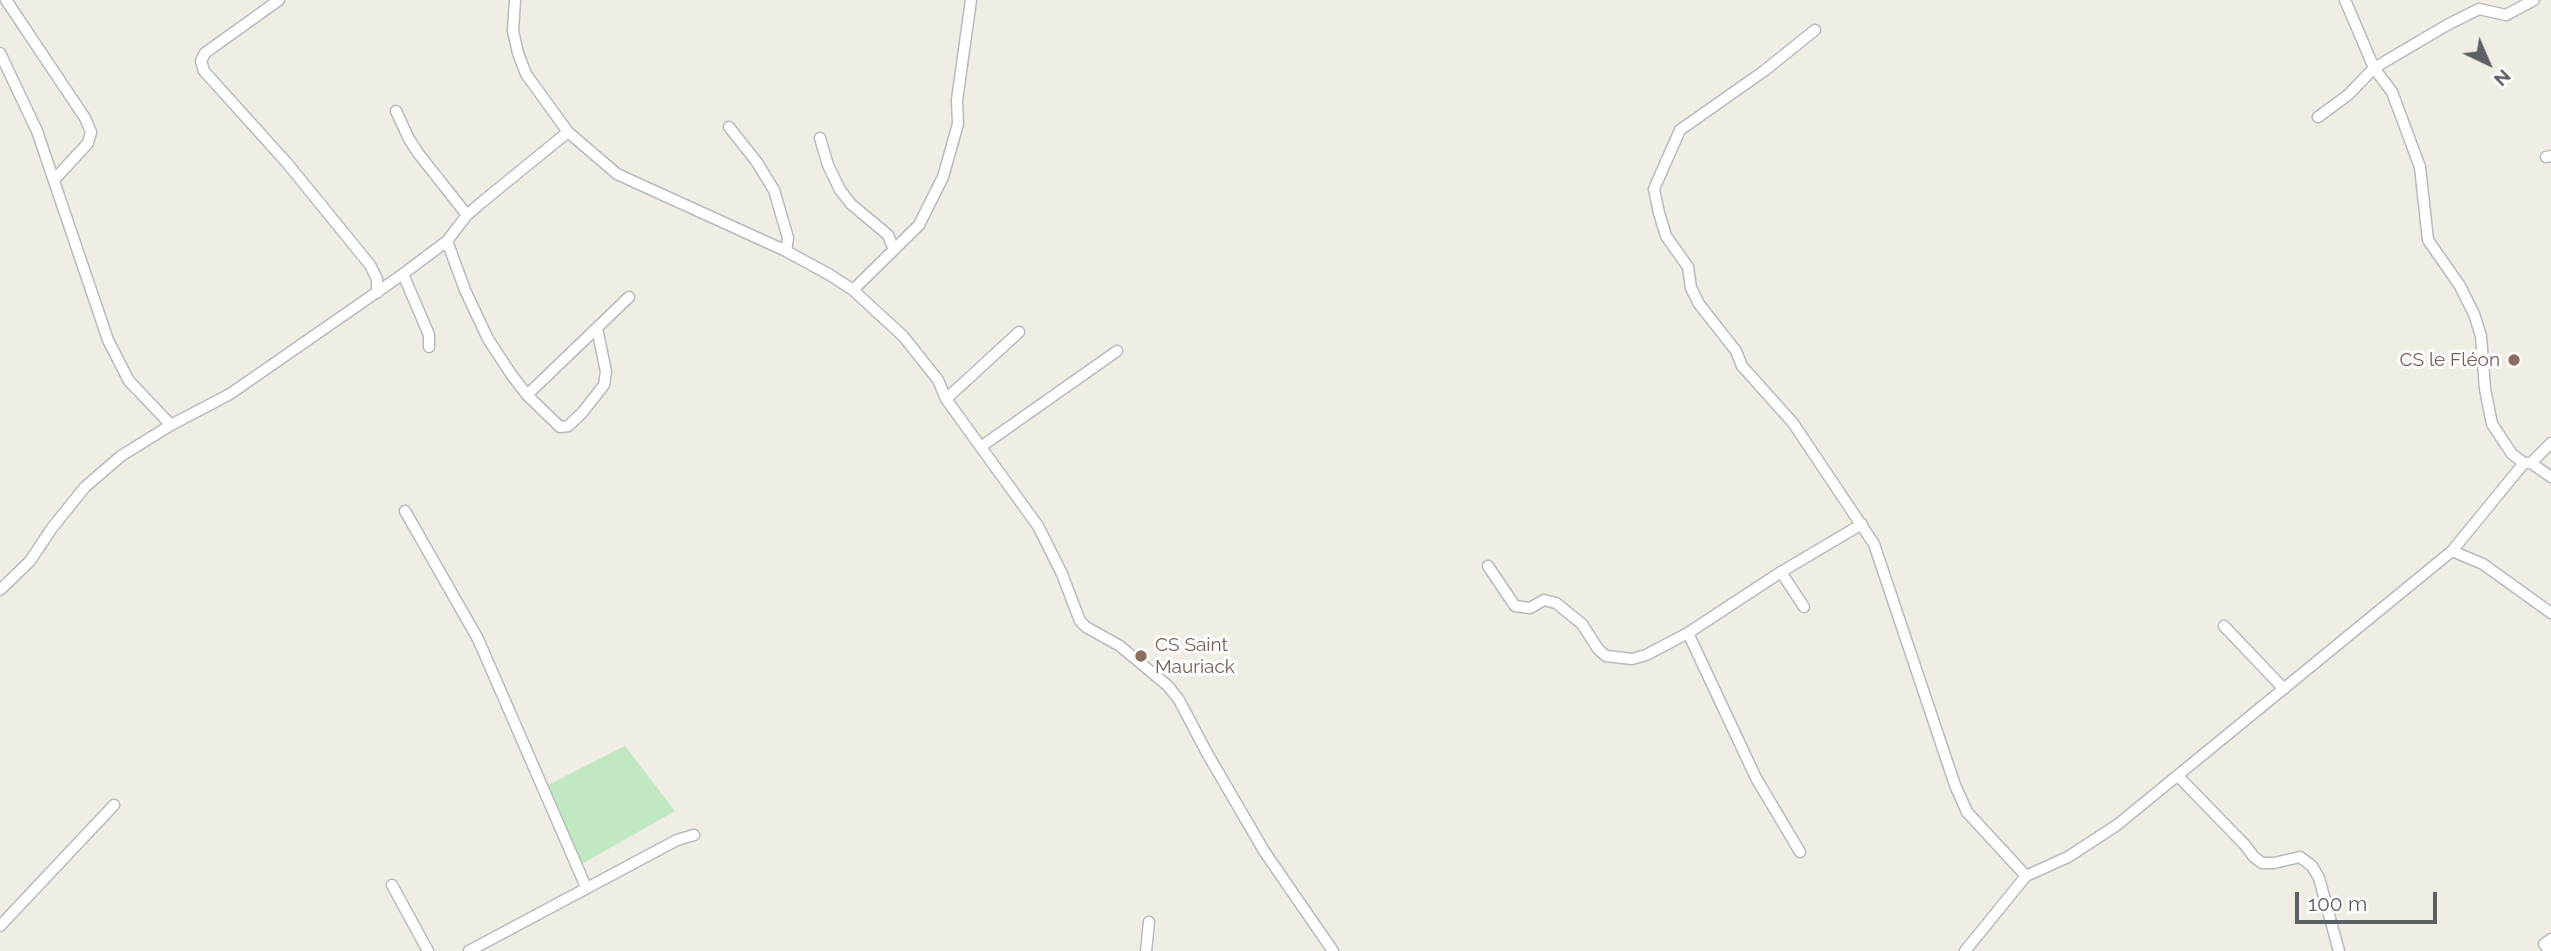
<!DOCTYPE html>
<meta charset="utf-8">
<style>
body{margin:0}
#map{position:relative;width:2551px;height:951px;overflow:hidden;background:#efede4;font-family:Raleway,sans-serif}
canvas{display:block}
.north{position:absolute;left:2453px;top:28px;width:70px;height:70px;-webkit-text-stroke:5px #fff;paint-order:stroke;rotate:136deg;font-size:19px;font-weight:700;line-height:28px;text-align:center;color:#5c6065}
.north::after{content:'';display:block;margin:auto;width:24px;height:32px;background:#5c6065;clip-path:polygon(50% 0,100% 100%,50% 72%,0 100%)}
.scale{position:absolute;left:2295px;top:892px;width:142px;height:32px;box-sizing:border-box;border:4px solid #5c6065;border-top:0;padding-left:9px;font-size:21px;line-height:24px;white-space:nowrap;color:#5c6065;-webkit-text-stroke:5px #fff;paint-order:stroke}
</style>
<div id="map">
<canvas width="2551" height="951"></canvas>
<div class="north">N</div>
<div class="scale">100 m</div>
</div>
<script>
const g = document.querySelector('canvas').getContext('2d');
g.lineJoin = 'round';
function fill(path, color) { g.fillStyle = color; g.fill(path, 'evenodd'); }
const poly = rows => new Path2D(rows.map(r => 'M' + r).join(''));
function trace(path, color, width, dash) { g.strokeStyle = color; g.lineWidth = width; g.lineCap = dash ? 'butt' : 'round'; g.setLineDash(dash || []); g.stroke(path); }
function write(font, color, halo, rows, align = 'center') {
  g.font = font + ' Raleway,sans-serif'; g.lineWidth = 6; g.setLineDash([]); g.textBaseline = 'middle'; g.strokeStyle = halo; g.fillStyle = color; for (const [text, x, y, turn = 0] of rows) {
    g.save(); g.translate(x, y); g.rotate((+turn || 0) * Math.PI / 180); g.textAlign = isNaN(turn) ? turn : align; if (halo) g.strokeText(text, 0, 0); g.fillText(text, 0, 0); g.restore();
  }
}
fill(poly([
 [625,746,675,811,580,865,544,787]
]), '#c0e8c1');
const minor = poly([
 [6,0,85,118,91,132,88,143,54,180],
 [279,0,205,53,201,61,204,71,287,163,370,265,377,279,377,293],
 [515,0,513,31,518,53,526,74,568,132,617,174,786,251,830,275,853,290,903,336,938,380,946,399,1038,526,1062,574,1080,621,1086,627,1120,646,1168,686,1179,700,1207,753,1264,851,1333,951],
 [2345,0,2374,68,2392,92,2420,167,2428,240,2460,286,2474,314,2481,336,2485,389,2492,424,2512,454,2524,463],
 [1815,30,1764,71,1680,130,1654,189,1659,213,1666,236,1688,267,1691,288,1699,304,1736,351,1742,366,1793,423,1874,544,1955,785,1967,812,2026,876],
 [0,53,37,131,108,340,129,381,171,425],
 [396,111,409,139,418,153,467,215],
 [2318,117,2348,95,2374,68,2447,25,2479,9,2506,15,2534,0],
 [729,127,756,161,774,190,788,238,786,251],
 [820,138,828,165,840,190,851,204,888,235,894,250],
 [2546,157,2551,156],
 [447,241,465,290,488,339,511,374,527,395,560,427,568,426,582,413,604,385,606,372,597,328],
 [403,274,429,335,429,347],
 [853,290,919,225,943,177,958,124,957,100,971,0],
 [527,395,629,297],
 [946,399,1019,332],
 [982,446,1117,351],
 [2531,463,2551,477],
 [405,511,478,639,586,887],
 [2452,551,2483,564,2551,613],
 [1488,566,1515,606,1530,608,1544,600,1556,603,1582,624,1598,649,1606,656,1632,659,1646,655,1688,633,1781,572,1862,524],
 [1781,572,1804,607],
 [0,590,30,561,52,528,85,487,121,456,171,425,230,394,403,274,447,241,467,215,482,202,568,132],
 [2224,626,2284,689],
 [1688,633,1756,778,1800,852],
 [2178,776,2245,845,2254,857,2262,863,2274,863,2300,857,2312,866,2319,878,2339,951],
 [392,885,428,951],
 [0,926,114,805],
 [469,951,677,840,694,835],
 [1146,951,1149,922],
 [1965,951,2026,876,2068,857,2117,825,2452,551,2524,463,2531,463,2551,443],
 [2550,951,2544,944,2551,939]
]);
trace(minor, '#b7babf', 13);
trace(minor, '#fff', 10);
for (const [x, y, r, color] of [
 [2514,360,7,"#8d6e63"],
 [1141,656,7,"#8d6e63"]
]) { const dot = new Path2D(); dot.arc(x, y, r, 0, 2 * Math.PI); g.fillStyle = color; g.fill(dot); trace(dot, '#fff', 2.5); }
write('19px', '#785e54', '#fff', [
 ["CS le Fléon",2500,360],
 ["CS Saint",1155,645,"left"],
 ["Mauriack",1155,667,"left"]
], 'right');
</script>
